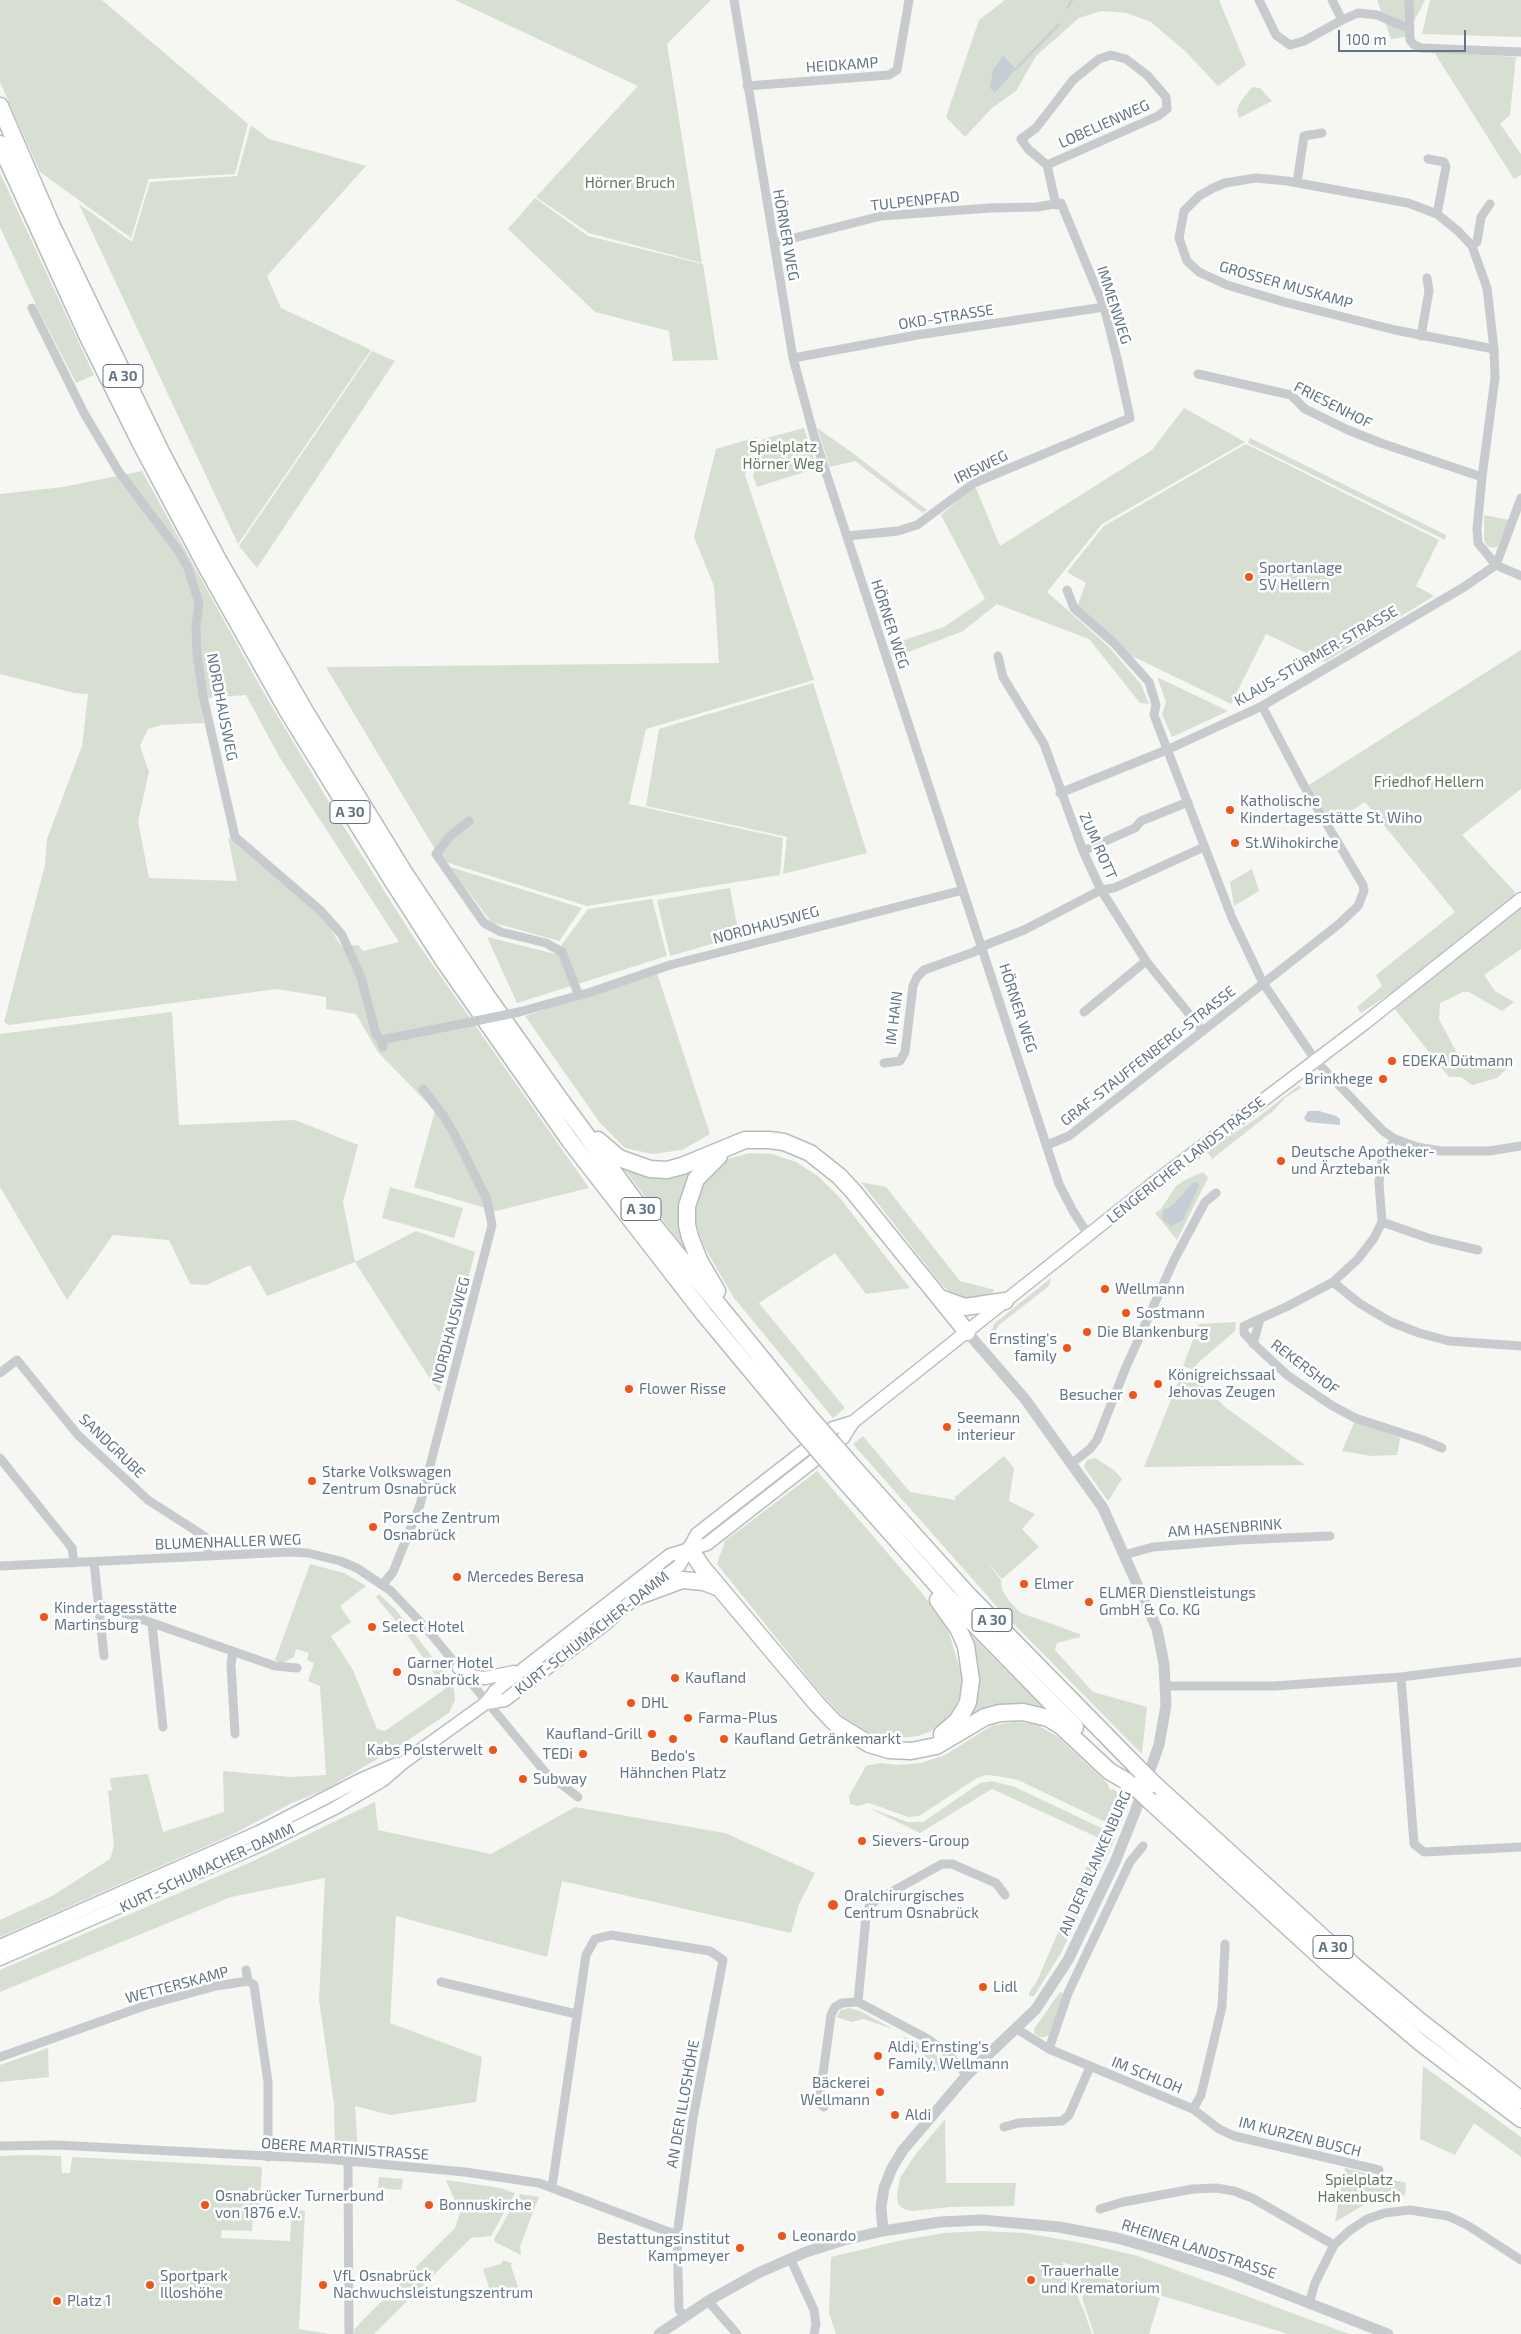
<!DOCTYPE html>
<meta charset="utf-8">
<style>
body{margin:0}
#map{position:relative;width:1521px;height:2334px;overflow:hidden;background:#f6f6f2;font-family:"Exo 2",sans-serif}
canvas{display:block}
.scale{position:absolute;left:1338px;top:30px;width:128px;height:22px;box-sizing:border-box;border:2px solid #627586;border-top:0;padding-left:6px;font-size:15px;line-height:18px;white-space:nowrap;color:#627586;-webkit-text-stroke:4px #fff;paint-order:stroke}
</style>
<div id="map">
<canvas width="1521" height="2334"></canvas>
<div class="scale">100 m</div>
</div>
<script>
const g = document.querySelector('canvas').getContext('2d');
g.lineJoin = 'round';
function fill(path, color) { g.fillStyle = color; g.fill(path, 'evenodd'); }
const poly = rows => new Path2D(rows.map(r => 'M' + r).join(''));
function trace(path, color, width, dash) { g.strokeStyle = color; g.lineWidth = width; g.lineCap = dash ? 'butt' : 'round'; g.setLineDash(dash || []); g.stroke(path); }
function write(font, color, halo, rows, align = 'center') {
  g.font = font + ' "Exo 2",sans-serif'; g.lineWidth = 5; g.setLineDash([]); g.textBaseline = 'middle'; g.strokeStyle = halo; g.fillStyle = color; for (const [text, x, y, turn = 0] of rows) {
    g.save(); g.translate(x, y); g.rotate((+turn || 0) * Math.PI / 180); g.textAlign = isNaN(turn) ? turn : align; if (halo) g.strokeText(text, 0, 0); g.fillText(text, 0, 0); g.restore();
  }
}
fill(poly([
 [0,0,102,0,248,124,235,174,149,179,131,238,40,172,0,82],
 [455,0,711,0,667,44,702,263,589,233,536,197,638,86],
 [1005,0,1219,0,1246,65,1218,86,1186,52,1151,22,1127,13,1101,11,1079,18,1036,56,1016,91,992,108,965,137,946,117,979,20],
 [1377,0,1425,0,1406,37,1391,39],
 [1430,0,1521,0,1521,37,1422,34],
 [1434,52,1516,57,1510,115,1500,124,1521,154,1521,175,1514,179],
 [1252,87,1260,88,1272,101,1239,118,1237,110,1240,102],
 [251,125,269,139,366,166,267,276,281,308,371,350,238,544,79,204,132,242,150,182,237,176],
 [0,173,94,375,76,383,37,307,0,227],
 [535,198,588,236,703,264,718,360,673,361,669,331,595,312,508,229],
 [372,351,395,361,257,568,239,546],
 [1184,408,1245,442,1102,524,1047,592,1108,646,1141,684,1149,704,1140,703,1089,639,997,604,963,631,893,658,889,645,944,627,985,599,941,515,975,486,1000,546,1152,450],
 [804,428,817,468,757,487,753,476,763,439],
 [817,428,850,451,927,510,923,513,855,461,830,467],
 [757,437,745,475,814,680,646,729,629,804,783,838,780,875,587,906,442,861,326,667,719,663,714,586,694,537,716,449],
 [1250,438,1446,535,1445,540,1248,443],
 [1246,444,1439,540,1416,586,1434,596,1325,662,1266,634,1231,704,1132,656,1077,607,1086,583,1067,572,1104,526],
 [142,471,261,688,344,827,414,938,589,1188,496,1211,414,1187,435,1111,378,1052,356,1014,326,1009,326,997,277,989,9,1025,4,1022,45,865,47,839,82,746,88,694,74,693,0,674,0,494,63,487],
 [197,686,208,698,246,695,280,758,399,942,363,951,358,945,341,946,325,920,228,837,237,881,149,878,138,821,149,772,140,746,148,729,162,725,204,723],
 [1484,515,1509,520,1498,546,1492,548,1487,546,1484,540],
 [1521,650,1521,789,1462,835,1515,892,1514,898,1406,983,1361,1013,1357,1007,1382,986,1376,975,1455,912,1365,802,1332,823,1309,785],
 [1157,677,1228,711,1172,737,1162,714,1166,702],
 [813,683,867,853,783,874,787,837,646,806,659,729],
 [450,867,582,908,559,941,491,922],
 [1252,869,1259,891,1234,906,1230,882],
 [730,888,739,936,670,956,657,900],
 [652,899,667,956,517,1003,487,937,555,954,588,909],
 [1521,904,1521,949,1484,975,1495,991,1514,1002,1502,1011,1469,992,1463,992,1440,1003,1439,1019,1459,1057,1471,1063,1500,1061,1506,1064,1507,1069,1497,1078,1472,1085,1461,1077,1449,1077,1394,1008,1440,968],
 [657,973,710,1134,682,1150,652,1154,625,1148,600,1123,525,1016],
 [172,1012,179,1125,295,1120,358,1145,343,1202,355,1262,416,1231,475,1252,439,1393,355,1262,267,1296,250,1265,206,1285,190,1284,169,1240,113,1235,67,1300,0,1187,0,1034],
 [1299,1085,1301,1088,1285,1098,1273,1111,1212,1159,1207,1151,1257,1118],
 [750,1153,772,1154,796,1162,819,1177,840,1198,910,1288,866,1294,835,1253,759,1303,845,1408,833,1418,734,1298,705,1248,697,1228,695,1212,698,1194,709,1173,727,1159],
 [705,1162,690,1181,694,1261,621,1165],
 [1203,1172,1208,1178,1177,1240,1155,1213,1161,1209,1176,1186,1183,1181],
 [861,1182,886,1187,960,1281,995,1290,987,1297,965,1300,951,1293,941,1284],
 [390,1187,463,1208,454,1238,382,1218],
 [1051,1278,1049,1286,999,1325,995,1332,990,1333,995,1323],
 [1236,1322,1235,1331,1198,1363,1193,1370,1183,1366,1199,1324],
 [1183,1370,1192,1374,1225,1407,1305,1465,1144,1467],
 [1355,1421,1400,1438,1397,1455,1371,1456,1342,1451],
 [863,1436,910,1492,955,1500,955,1497,1004,1456,1014,1468,1009,1501,1035,1514,1022,1529,1039,1547,1002,1579,986,1560,1001,1580,1002,1590,1010,1602,1021,1613,1080,1634,1080,1637,1057,1643,1055,1650,1093,1692,1147,1707,1142,1754,999,1609,853,1444],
 [1095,1458,1114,1470,1122,1479,1108,1501,1084,1467,1087,1460],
 [817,1471,922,1593,948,1629,962,1677,960,1694,955,1708,943,1722,931,1731,918,1736,889,1739,873,1735,843,1717,818,1690,717,1564,725,1541],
 [310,1564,344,1573,366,1586,340,1606,351,1622,331,1636,353,1670,377,1729,385,1731,445,1689,405,1632,376,1597,379,1594,396,1610,447,1676,454,1689,455,1700,449,1713,396,1748,326,1789,292,1803,229,1836,0,1937,0,1920,52,1896,110,1859,114,1846,108,1791,112,1790,110,1778,148,1774,163,1832,224,1812,223,1771,290,1777,326,1775,320,1686,308,1681,314,1663,307,1660,309,1653,296,1649,294,1657,282,1663,275,1660],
 [965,1629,1046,1711,964,1723,975,1700,979,1679,978,1660],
 [1015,1722,1036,1724,1058,1737,1108,1784,1110,1790,1114,1789,1127,1805,1120,1825,1114,1826,1018,1780,997,1776,986,1775,977,1778,919,1816,908,1817,869,1803,857,1806,850,1804,849,1796,866,1766,880,1763,899,1765,921,1763,945,1755,993,1725],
 [992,1781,1015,1787,1112,1833,1115,1839,1061,1953,1034,1996,1029,1996,1029,1993,1037,1981,1099,1838,992,1789,920,1833,869,1808,908,1822,923,1822,980,1783],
 [375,1802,378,1830,491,1854,575,1807,725,1833,815,1873,799,1904,791,1933,562,1881,547,1957,396,1916,390,2023,482,2057,476,2102,390,2115,355,2106,358,2154,335,2152,334,2104,319,2000,325,1878,231,1897,0,1992,0,1970,251,1862],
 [1060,1992,1063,1994,1053,2028,1051,2033,1045,2037,1040,2037,1035,2034,1034,2029],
 [849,2008,860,2011,893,2029,863,2019,852,2022,836,2017,841,2010],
 [903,2037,913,2040,932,2051,947,2065,947,2069,935,2072,938,2068],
 [48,2048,49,2077,0,2082,0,2065],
 [1423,2066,1521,2137,1521,2157,1474,2123,1455,2155,1420,2139],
 [945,2119,946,2183,1016,2183,1014,2206,951,2207,912,2211,904,2209,898,2204,897,2195,900,2178,915,2155],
 [24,2155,61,2156,62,2173,70,2173,72,2157,262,2167,259,2218,253,2218,252,2231,222,2230,221,2238,290,2241,292,2209,305,2211,299,2329,330,2334,0,2334,0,2156],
 [1345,2168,1406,2183,1405,2195,1374,2199,1335,2222],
 [379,2177,403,2179,401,2190,378,2188],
 [446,2180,500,2188,515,2193,491,2236,471,2238,374,2334,354,2334,354,2330,361,2322,455,2228,460,2213],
 [520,2194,539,2197,520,2246,521,2255,495,2242,494,2239],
 [981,2231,1025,2233,1082,2243,1138,2256,1349,2334,1288,2334,1163,2296,1062,2262,1084,2311,1092,2334,836,2334,829,2313,831,2257,898,2241,944,2233],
 [503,2260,512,2263,511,2266,518,2287,516,2290,492,2297,483,2269,501,2264],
 [1079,2269,1160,2298,1149,2334,1094,2334,1083,2301]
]), '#d7dfd3');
fill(poly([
 [1003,56,1016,69,995,93,990,88,993,70],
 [1308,1111,1319,1111,1336,1116,1340,1119,1340,1125,1307,1122,1304,1118],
 [1197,1182,1199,1186,1183,1220,1172,1226,1166,1223,1162,1219,1163,1211,1175,1203,1193,1183]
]), '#c5ced4');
trace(poly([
 [1068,7,1072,0],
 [1016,69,1059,24]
]), '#c5ced4', 2.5);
const secondary = poly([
 [459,1668,475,1677,485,1678,514,1672],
 [486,1703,505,1700,604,1625,636,1597,679,1566,697,1534,833,1428,853,1422,1150,1186,1365,1023,1521,899],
 [0,1946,259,1832,360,1780,397,1764],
 [0,1959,263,1844,335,1808,383,1780,404,1762,486,1703,495,1691,670,1555,707,1544,843,1438,853,1422]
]);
const motorway = poly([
 [0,106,51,224,161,452,217,558,306,713,405,874,484,992,559,1098,643,1212,806,1413],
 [0,144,88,337,140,442,206,566,287,710,392,880,444,961,570,1141,704,1314,793,1421],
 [598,1140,619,1158,650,1169,667,1170,682,1166,745,1140,769,1140,784,1142,810,1153,839,1176,853,1191,967,1332],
 [717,1291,699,1260,690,1237,687,1225,687,1206,696,1179,719,1156],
 [940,1298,965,1307,1005,1301],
 [853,1467,969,1596,1138,1768],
 [843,1479,944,1593,1075,1727],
 [690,1549,702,1567,817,1704,835,1723,869,1744,889,1750,911,1751,936,1746,985,1717,1000,1713,1023,1712,1048,1718,1061,1726,1109,1771,1133,1785],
 [636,1597,682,1580,704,1582,719,1588],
 [938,1600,958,1628,966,1646,971,1680,968,1702,964,1710,957,1721,942,1734],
 [1154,1784,1352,1964,1421,2022,1521,2100],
 [1150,1801,1335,1970,1421,2043,1521,2119]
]);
trace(secondary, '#b9bec3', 15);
trace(motorway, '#b9bcbf', 19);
trace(poly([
 [734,0,793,358,814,436,1059,1184,1073,1211,1089,1236],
 [1259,0,1276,35,1290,45,1304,41,1342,20],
 [1332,0,1342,20,1358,13,1377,15,1408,28],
 [1409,0,1410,40,1414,45,1421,48,1521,52],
 [747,86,889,75,897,70,909,0],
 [1428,159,1444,162,1446,167,1437,214],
 [1047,165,1158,116,1167,109,1166,97,1147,75,1126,59,1111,55,1099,59,1073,80,1036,128,1021,139,1028,149,1047,165,1056,205],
 [1297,183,1304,136,1322,133],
 [774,243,881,216,990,208,1037,207,1061,203,1104,307,1117,358,1130,418,974,483,917,525,898,531,847,536],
 [1472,246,1477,242,1481,217,1490,204],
 [32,308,84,413,119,472,177,549,188,568,199,603,196,626,197,654,203,696,235,837,321,911,342,935,361,977,376,1034,381,1040,383,1047],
 [1421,336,1429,291,1427,278],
 [1494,349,1395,330,1284,302,1227,285,1199,272,1187,261,1179,238,1184,211,1199,196,1213,188,1225,183,1256,178,1287,181,1408,203,1437,214,1458,231,1472,246,1487,288,1494,349,1495,378,1482,477,1477,529,1478,543,1496,565,1521,576],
 [793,358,917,335,1104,307],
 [1198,374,1291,395,1305,409,1348,430,1381,443,1482,477],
 [1496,565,1521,498],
 [1067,590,1074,608,1114,643,1149,682,1156,705,1154,715,1232,918,1263,983,1316,1061,1383,1131,1395,1139,1417,1147,1441,1151,1489,1151,1521,1146],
 [998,656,1003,677,1044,744,1083,851,1101,890,1146,961,1203,1031],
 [1060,793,1169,749,1262,706,1464,587,1496,565],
 [469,821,450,836,436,854,484,923,501,932,546,943,562,952,579,996],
 [1083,851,1135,828,1141,821,1188,802],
 [519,1012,591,992,670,965,963,890],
 [1084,1012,1146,961],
 [381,1040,456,1025],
 [884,1063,900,1061,905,1052,913,986,917,977,924,970,974,952,983,946,1024,930,1101,890,1114,888,1204,847],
 [1395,1139,1382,1161,1379,1182,1382,1222,1374,1238,1358,1259,1333,1282,1288,1306,1244,1326,1244,1333,1256,1346,1287,1375,1331,1405,1355,1418,1423,1440,1442,1448],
 [1047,1145,1069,1136,1339,924,1358,906,1364,891,1363,885,1303,784,1262,706],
 [1382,1222,1431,1239,1478,1250],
 [1333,1282,1359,1303,1391,1322,1419,1333,1449,1341,1521,1346],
 [1253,1344,1260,1319],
 [0,1373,17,1360,78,1435,148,1500,204,1536,209,1556],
 [0,1458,72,1548,74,1563],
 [1072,1463,1090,1449,1097,1440,1126,1367,1175,1258,1205,1202,1216,1193],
 [1124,1555,1153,1547,1238,1540,1330,1536],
 [94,1562,104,1656],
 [0,1566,290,1552,308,1553,340,1561,357,1568,391,1591,426,1628,545,1772,578,1797],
 [383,1584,393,1572,420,1505,492,1225,487,1200,457,1139,445,1118,423,1089],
 [98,1604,275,1666,297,1668],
 [152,1624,163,1727],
 [233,1652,231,1664,235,1734],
 [1401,1677,1414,1844,1424,1852,1521,1847],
 [1165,1686,1274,1686,1401,1677,1521,1662],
 [246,1970,248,1981],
 [441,1982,576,2014],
 [1017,2029,1049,2049,1193,2109,1219,2129,1234,2136,1379,2170],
 [1049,2049,1068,1993,1130,1862,1143,1846],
 [0,2057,147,2005,216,1986,248,1981,254,1985,268,2082,268,2157],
 [967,2075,947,2053,928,2039,858,2002,866,1917,869,1907,875,1901,942,1864,952,1864,996,1883,1005,1895],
 [824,2107,819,2103,831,2015,835,2007,842,2003,858,2002],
 [1193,2109,1201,2095,1222,2007,1225,1944],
 [1004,2127,1018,2123,1062,2121,1069,2115,1090,2067],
 [0,2146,56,2145,326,2159,465,2172,539,2183,677,2235],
 [348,2161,349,2334],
 [552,2187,586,1955,595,1939,611,1935,661,1943,710,1951,723,1960,693,2118,677,2235,679,2309,684,2317],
 [1100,2209,1123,2202,1193,2189,1216,2188,1234,2191,1252,2198,1334,2245],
 [790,2258,814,2310,816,2324,814,2334],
 [708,2301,737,2334],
 [1309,2304,1315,2283,1334,2245,1349,2231,1367,2219,1385,2213,1410,2210,1448,2216,1467,2225,1521,2260]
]), '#c8cbce', 9);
trace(poly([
 [883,2231,881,2207,884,2188,892,2168,903,2150,967,2075,1036,2009,1068,1960,1115,1862,1135,1812,1159,1745,1166,1705,1164,1664,1157,1629,1103,1508,1025,1399,967,1332],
 [659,2334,708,2301,758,2273,806,2252,844,2240,883,2231,940,2222,982,2220,1059,2227,1117,2238,1163,2251,1227,2271,1388,2334]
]), '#c8cbce', 11);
trace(secondary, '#fff', 12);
trace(motorway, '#fff', 16);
const motorwayBridge = poly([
 [806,1413,853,1467],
 [793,1421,843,1479],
 [1138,1768,1154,1784],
 [1133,1785,1150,1801]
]);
trace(motorwayBridge, '#b9bcbf', 19, []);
trace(poly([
 [456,1025,519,1012]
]), '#c8cbce', 9);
trace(motorwayBridge, '#fff', 16);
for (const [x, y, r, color] of [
 [1249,577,5,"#f35415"],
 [1230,810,5,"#f35415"],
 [1235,843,5,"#f35415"],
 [1392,1061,5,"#f35415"],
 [1383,1079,5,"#f35415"],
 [1281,1161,5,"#f35415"],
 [1105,1289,5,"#f35415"],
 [1126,1313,5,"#f35415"],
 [1087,1332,5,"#f35415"],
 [1067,1348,5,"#f35415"],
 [1158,1384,5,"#f35415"],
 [629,1389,5,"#f35415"],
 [1133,1395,5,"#f35415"],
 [947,1427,5,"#f35415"],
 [312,1481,5,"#f35415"],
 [373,1527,5,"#f35415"],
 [457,1577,5,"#f35415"],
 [1024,1584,5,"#f35415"],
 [1089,1602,5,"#f35415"],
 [44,1617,5,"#f35415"],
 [372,1627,5,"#f35415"],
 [397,1672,5,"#f35415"],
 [675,1678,5,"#f35415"],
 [631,1703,5,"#f35415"],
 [688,1718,5,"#f35415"],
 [652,1734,5,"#f35415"],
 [673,1739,5,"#f35415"],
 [724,1739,5,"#f35415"],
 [493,1750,5,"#f35415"],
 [583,1754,5,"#f35415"],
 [523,1779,5,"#f35415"],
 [862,1841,5,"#f35415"],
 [833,1905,6,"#f35415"],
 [983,1987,5,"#f35415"],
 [878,2056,5,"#f35415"],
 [880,2092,5,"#f35415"],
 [895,2115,5,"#f35415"],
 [205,2205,5,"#f35415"],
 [429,2205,5,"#f35415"],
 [782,2236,5,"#f35415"],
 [740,2248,5,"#f35415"],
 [1031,2280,5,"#f35415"],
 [150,2285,5,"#f35415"],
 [323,2285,5,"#f35415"],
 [57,2301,5,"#f35415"]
]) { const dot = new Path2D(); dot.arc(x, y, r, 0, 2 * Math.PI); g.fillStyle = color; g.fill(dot); trace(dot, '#fff', 2); }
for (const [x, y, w] of [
 [123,376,40],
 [350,812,40],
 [641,1209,40],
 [992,1620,40],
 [1333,1947,40]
]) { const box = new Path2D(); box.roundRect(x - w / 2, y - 11.5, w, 23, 4); g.fillStyle = '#fff'; g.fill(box); trace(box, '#627586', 1); }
write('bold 14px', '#627586', null, [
 ["A 30",123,376],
 ["A 30",350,812],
 ["A 30",641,1209],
 ["A 30",992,1620],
 ["A 30",1333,1947]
]);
write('15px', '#627586', '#fff', [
 ["HEIDKAMP",842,65,-4],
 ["LOBELIENWEG",1104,124,-24],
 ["TULPENPFAD",915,201,-6],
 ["HÖRNER WEG",786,235,80],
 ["GROSSER MUSKAMP",1286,285,16],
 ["IMMENWEG",1114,305,72],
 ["OKD-STRASSE",946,317,-9],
 ["FRIESENHOF",1333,405,27],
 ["IRISWEG",981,467,-26],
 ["HÖRNER WEG",890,624,72],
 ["KLAUS-STÜRMER-STRASSE",1316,656,-30],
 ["NORDHAUSWEG",222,707,79],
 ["ZUM ROTT",1098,846,66],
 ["NORDHAUSWEG",766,925,-15],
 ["HÖRNER WEG",1018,1008,72],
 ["IM HAIN",894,1018,-83],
 ["GRAF-STAUFFENBERG-STRASSE",1148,1056,-38],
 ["LENGERICHER LANDSTRASSE",1186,1160,-38],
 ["NORDHAUSWEG",451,1330,-75],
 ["REKERSHOF",1305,1367,37],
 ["SANDGRUBE",112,1446,44],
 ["AM HASENBRINK",1225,1528,-4],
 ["BLUMENHALLER WEG",228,1542,-2],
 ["KURT-SCHUMACHER-DAMM",592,1633,-38],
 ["AN DER BLANKENBURG",1095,1863,-66],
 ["KURT-SCHUMACHER-DAMM",207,1868,-25],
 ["WETTERSKAMP",177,1985,-15],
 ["IM SCHLOH",1147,2075,22],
 ["AN DER ILLOSHÖHE",683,2104,-80],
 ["IM KURZEN BUSCH",1300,2137,14],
 ["OBERE MARTINISTRASSE",345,2149,4],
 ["RHEINER LANDSTRASSE",1199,2249,18]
]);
write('15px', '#62785e', '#fff', [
 ["Hörner Bruch",630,183],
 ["Spielplatz",783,447],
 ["Hörner Weg",783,464],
 ["Friedhof Hellern",1429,782],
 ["Spielplatz",1359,2180],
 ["Hakenbusch",1359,2197]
]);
write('15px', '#627586', '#fff', [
 ["Sportanlage",1259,568],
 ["SV Hellern",1259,585],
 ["Katholische",1240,801],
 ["Kindertagesstätte St. Wiho",1240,818],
 ["St.Wihokirche",1245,843],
 ["EDEKA Dütmann",1402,1061],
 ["Brinkhege",1373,1079,"right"],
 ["Deutsche Apotheker-",1291,1152],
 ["und Ärztebank",1291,1169],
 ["Wellmann",1115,1289],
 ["Sostmann",1136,1313],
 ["Die Blankenburg",1097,1332],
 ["Ernsting's",1057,1339,"right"],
 ["family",1057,1356,"right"],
 ["Königreichssaal",1168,1375],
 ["Jehovas Zeugen",1168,1392],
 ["Flower Risse",639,1389],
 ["Besucher",1123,1395,"right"],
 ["Seemann",957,1418],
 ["interieur",957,1435],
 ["Starke Volkswagen",322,1472],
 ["Zentrum Osnabrück",322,1489],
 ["Porsche Zentrum",383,1518],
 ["Osnabrück",383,1535],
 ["Mercedes Beresa",467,1577],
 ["Elmer",1034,1584],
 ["ELMER Dienstleistungs",1099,1593],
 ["GmbH & Co. KG",1099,1610],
 ["Kindertagesstätte",54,1608],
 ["Martinsburg",54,1625],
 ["Select Hotel",382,1627],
 ["Garner Hotel",407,1663],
 ["Osnabrück",407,1680],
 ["Kaufland",685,1678],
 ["DHL",641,1703],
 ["Farma-Plus",698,1718],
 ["Kaufland-Grill",642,1734,"right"],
 ["Kaufland Getränkemarkt",734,1739],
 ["Kabs Polsterwelt",483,1750,"right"],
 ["TEDi",573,1754,"right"],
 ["Bedo's",673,1756,"center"],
 ["Hähnchen Platz",673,1773,"center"],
 ["Subway",533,1779],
 ["Sievers-Group",872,1841],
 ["Oralchirurgisches",844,1896],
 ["Centrum Osnabrück",844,1913],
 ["Lidl",993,1987],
 ["Aldi, Ernsting's",888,2047],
 ["Family, Wellmann",888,2064],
 ["Bäckerei",870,2083,"right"],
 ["Wellmann",870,2100,"right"],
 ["Aldi",905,2115],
 ["Osnabrücker Turnerbund",215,2196],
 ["von 1876 e.V.",215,2213],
 ["Bonnuskirche",439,2205],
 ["Leonardo",792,2236],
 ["Bestattungsinstitut",730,2239,"right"],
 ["Kampmeyer",730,2256,"right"],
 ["Trauerhalle",1041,2271],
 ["und Krematorium",1041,2288],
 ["Sportpark",160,2276],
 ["Illoshöhe",160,2293],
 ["VfL Osnabrück",333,2276],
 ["Nachwuchsleistungszentrum",333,2293],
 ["Platz 1",67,2301]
], 'left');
</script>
